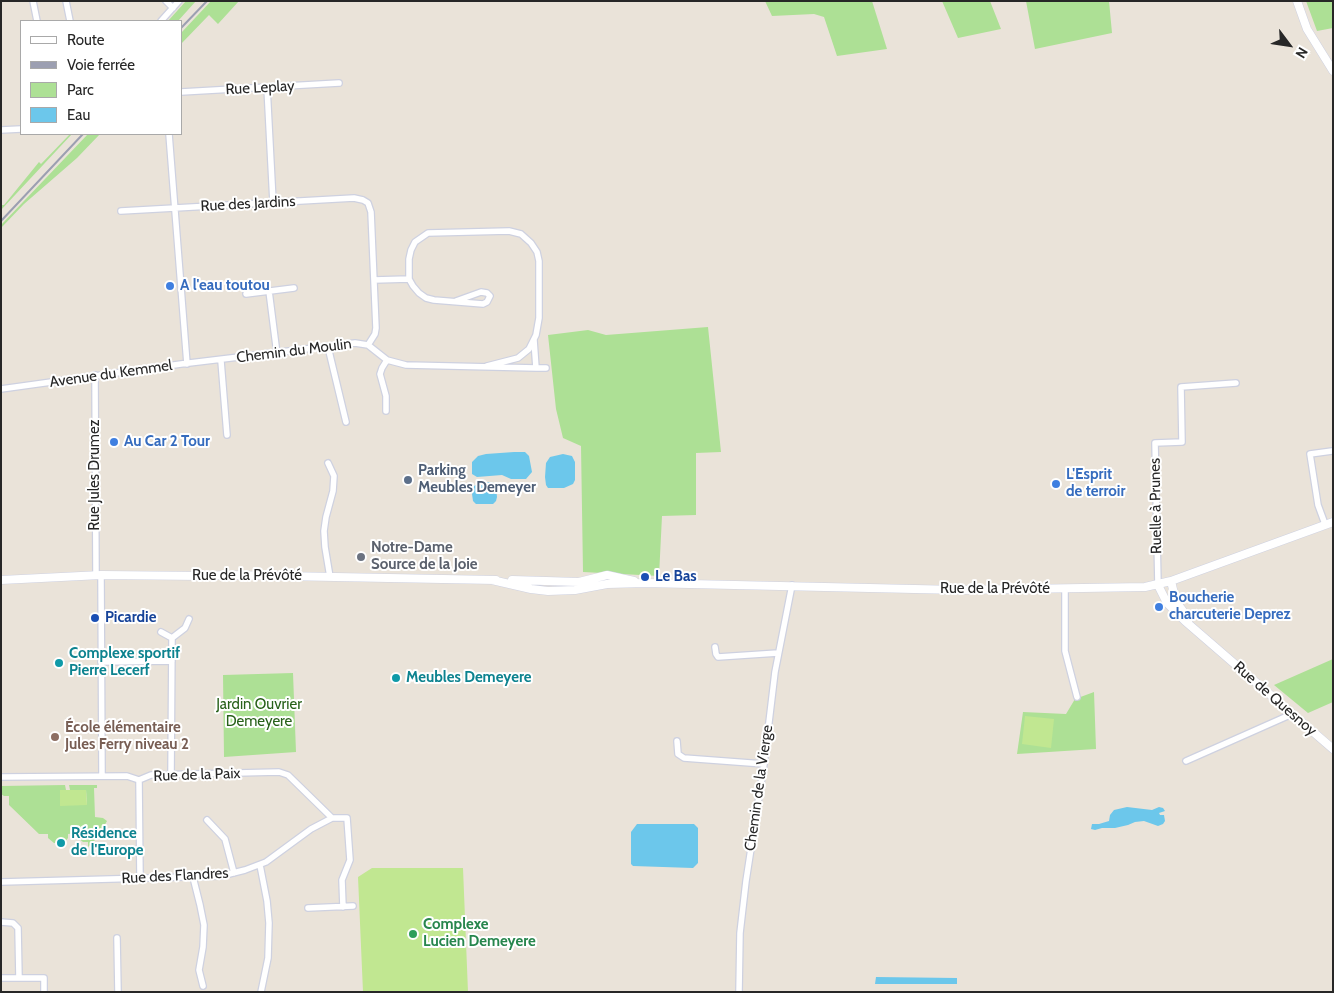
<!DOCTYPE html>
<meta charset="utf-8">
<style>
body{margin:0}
#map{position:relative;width:1334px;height:993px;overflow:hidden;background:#eae3d9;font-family:Cabin,sans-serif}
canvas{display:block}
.frame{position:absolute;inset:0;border:2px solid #272727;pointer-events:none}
.legend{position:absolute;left:20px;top:20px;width:162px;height:115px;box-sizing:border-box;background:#fff;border:1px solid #a9a9a9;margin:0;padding:6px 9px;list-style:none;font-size:15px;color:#272727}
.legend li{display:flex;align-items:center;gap:10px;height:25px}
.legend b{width:25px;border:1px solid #a9a9a9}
.north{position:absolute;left:1264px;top:20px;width:50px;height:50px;-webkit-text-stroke:4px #fff;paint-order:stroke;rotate:121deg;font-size:14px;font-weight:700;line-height:20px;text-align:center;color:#272727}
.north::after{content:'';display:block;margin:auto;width:18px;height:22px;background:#272727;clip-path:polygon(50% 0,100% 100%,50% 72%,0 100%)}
</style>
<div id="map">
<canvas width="1334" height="993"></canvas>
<div class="frame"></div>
<ul class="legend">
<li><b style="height:6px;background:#fff"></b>Route</li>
<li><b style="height:6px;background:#9c9fb1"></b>Voie ferrée</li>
<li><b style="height:14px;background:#ade095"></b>Parc</li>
<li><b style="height:14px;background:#6cc7eb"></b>Eau</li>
</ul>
<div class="north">N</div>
</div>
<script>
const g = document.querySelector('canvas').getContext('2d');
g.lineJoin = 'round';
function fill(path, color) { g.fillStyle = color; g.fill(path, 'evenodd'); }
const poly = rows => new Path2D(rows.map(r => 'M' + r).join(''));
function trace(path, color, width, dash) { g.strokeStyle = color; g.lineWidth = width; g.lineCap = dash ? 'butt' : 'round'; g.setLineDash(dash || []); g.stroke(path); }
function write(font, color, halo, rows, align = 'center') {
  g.font = font + ' Cabin,sans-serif'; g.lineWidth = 4; g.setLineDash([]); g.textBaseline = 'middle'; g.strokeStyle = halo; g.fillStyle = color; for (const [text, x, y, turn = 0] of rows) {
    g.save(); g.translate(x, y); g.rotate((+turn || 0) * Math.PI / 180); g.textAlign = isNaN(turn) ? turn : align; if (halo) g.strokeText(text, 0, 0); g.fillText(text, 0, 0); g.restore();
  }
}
fill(poly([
 [186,1,196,1,178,21,168,21],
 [211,1,239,1,218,24,209,15,181,44,181,33],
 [765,1,872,1,887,49,837,56,824,17,814,14,772,16],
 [942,1,990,1,1001,29,958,38],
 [1026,1,1109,1,1112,33,1035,49],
 [1306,1,1333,1,1333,28,1317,31],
 [70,134,72,134,1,210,1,205,4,205,39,162,41,164],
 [88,134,100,134,77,158,24,204,1,228,1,225],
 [708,327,721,452,696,453,696,515,662,516,659,576,583,572,581,446,563,438,556,409,548,335,588,330,606,335],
 [1333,659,1333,702,1308,713,1274,685],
 [293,673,296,752,224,757,223,675],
 [1094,692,1096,749,1017,754,1023,712,1066,714,1075,699],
 [65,785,66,790,60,791,60,805,87,805,86,790,70,790,69,785,97,785,97,788,94,788,95,817,103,818,107,821,98,837,88,847,88,842,83,842,78,838,78,833,68,834,68,838,64,843,54,843,48,838,48,834,39,834,9,805,9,796,4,796,1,794,1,786]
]), '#ade095');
fill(poly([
 [1025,716,1054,719,1051,748,1022,744],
 [60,790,86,790,87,805,60,806],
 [372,868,463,868,468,992,363,992,358,877]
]), '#c1e791');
fill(poly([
 [514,452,525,452,529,456,532,472,526,479,511,479,502,475,477,477,472,474,472,462,478,456,486,454],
 [563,454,572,456,575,462,575,480,573,484,564,488,548,488,546,485,545,477,546,463,550,457],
 [490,482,494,483,496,487,497,497,496,501,493,504,476,504,473,501,472,494,474,486,479,483],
 [1127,807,1152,810,1159,807,1163,808,1165,811,1159,813,1160,815,1164,815,1165,821,1163,824,1158,826,1144,821,1135,822,1128,825,1115,828,1102,828,1095,830,1091,829,1092,824,1099,824,1109,821,1110,815,1114,810],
 [637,824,694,824,698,828,698,863,693,868,633,866,631,864,631,832],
 [876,977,957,978,957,984,875,984]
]), '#6cc7eb');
const street = poly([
 [33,1,37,21],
 [66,1,70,21],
 [166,1,173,8],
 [161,21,179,1],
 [267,87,273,202],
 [181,92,339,83],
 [1,130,21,129],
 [169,134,187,364],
 [409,279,409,259,411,250,415,242,428,233,509,231,521,234,531,243,537,252,539,261,539,318,536,335,529,349,518,358,487,366],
 [374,280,409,279,413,286,419,293,426,298,434,300,483,304,487,302,490,296,487,293,481,292,456,301],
 [269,291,277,354],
 [246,294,294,288],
 [368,345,387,360,382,368,380,374,386,396,386,411],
 [328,347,346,422],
 [387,360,406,365,536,368,534,340],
 [221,361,227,435],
 [536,368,546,368],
 [95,375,96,575],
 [1,389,181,364,355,343,368,345,375,334,376,328,371,212,368,203,363,200,354,198,121,211],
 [328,463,334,476,333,491,326,517,324,531,325,547,330,577],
 [1325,524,1318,505,1310,454,1332,451],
 [101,575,102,776],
 [1158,585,1155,443,1182,442,1181,387,1236,383],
 [1065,589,1065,651,1077,697],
 [161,632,172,638,185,628,189,619],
 [715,647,716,654,718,657,778,653],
 [101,662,172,661],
 [677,741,678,754,684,758,764,764],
 [1186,761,1292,714],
 [171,775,172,638],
 [1,777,127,776,139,780],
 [139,780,151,775,279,772,288,775,332,818,347,818,350,860,342,880,343,907],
 [139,780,140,878],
 [207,820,225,839,234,873],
 [260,865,267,901,269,923,268,958,261,992],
 [193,877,200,905,204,925,203,947,199,970,203,986],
 [1,882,221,876,245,870,266,862,311,829,332,818],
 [308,908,353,906],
 [1,922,13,923,18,928,19,978],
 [117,938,118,992],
 [1,978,44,978,44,992],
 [739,992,740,933,746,881,764,764,775,672,792,585]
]);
const secondary = poly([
 [1297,1,1307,29,1333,71],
 [1,580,101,575,203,576,228,575,496,580],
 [492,580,531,589,548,591,575,590,607,584,645,583,959,590,1145,587,1171,581,1333,522],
 [512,580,579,582,607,575,634,581],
 [1171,581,1176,602,1189,619],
 [1158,585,1167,603,1185,621,1333,749]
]);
trace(street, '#ced1e0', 8);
trace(secondary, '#ced1e0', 9);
trace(street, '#fff', 5.5);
trace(secondary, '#fff', 8);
trace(poly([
 [181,28,207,1],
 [1,221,83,134]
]), '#9c9fb1', 2);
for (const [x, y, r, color] of [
 [170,286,5,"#3f7fe0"],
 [114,442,5,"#3f7fe0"],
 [408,480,5,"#5c6f8a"],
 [1056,484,5,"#3f7fe0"],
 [361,557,5,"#6b7280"],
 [645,577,5,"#1a4fb4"],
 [1159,607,5,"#3f7fe0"],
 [95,618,5,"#1a4fb4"],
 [59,663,5,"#0f9aa8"],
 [396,678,5,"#0f9aa8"],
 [55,737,5,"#8d6e63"],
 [61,843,5,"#0f9aa8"],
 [413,934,5,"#2e9e5b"]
]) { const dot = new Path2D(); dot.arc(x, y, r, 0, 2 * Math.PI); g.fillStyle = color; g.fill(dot); trace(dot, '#fff', 2); }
write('15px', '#272727', '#fff', [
 ["Rue Leplay",260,88,-3],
 ["Rue des Jardins",248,204,-3],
 ["Chemin du Moulin",294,351,-7],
 ["Avenue du Kemmel",111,374,-8],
 ["Rue Jules Drumez",95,475,-90],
 ["Ruelle à Prunes",1156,506,-91],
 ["Rue de la Prévôté",247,576],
 ["Rue de la Prévôté",995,589],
 ["Rue de Quesnoy",1275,699,41],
 ["Rue de la Paix",197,775,-2],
 ["Chemin de la Vierge",759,788,-82],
 ["Rue des Flandres",175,876,-3]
]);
write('bold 15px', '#366cbe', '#fff', [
 ["A l'eau toutou",180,286],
 ["Au Car 2 Tour",124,442],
 ["L'Esprit",1066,475],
 ["de terroir",1066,492],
 ["Boucherie",1169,598],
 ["charcuterie Deprez",1169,615]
], 'left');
write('bold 15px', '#4e5e75', '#fff', [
 ["Parking",418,471],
 ["Meubles Demeyer",418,488]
], 'left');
write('bold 15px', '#5b616d', '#fff', [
 ["Notre-Dame",371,548],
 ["Source de la Joie",371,565]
], 'left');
write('bold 15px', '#164399', '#fff', [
 ["Le Bas",655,577],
 ["Picardie",105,618]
], 'left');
write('bold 15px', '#0d838f', '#fff', [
 ["Complexe sportif",69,654],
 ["Pierre Lecerf",69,671],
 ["Meubles Demeyere",406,678],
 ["Résidence",71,834],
 ["de l'Europe",71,851]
], 'left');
write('15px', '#28611a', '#fff', [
 ["Jardin Ouvrier",259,705],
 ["Demeyere",259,722]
]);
write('bold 15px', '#785e54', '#fff', [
 ["École élémentaire",65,728],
 ["Jules Ferry niveau 2",65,745]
], 'left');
write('bold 15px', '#27864d', '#fff', [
 ["Complexe",423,925],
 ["Lucien Demeyere",423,942]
], 'left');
</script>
